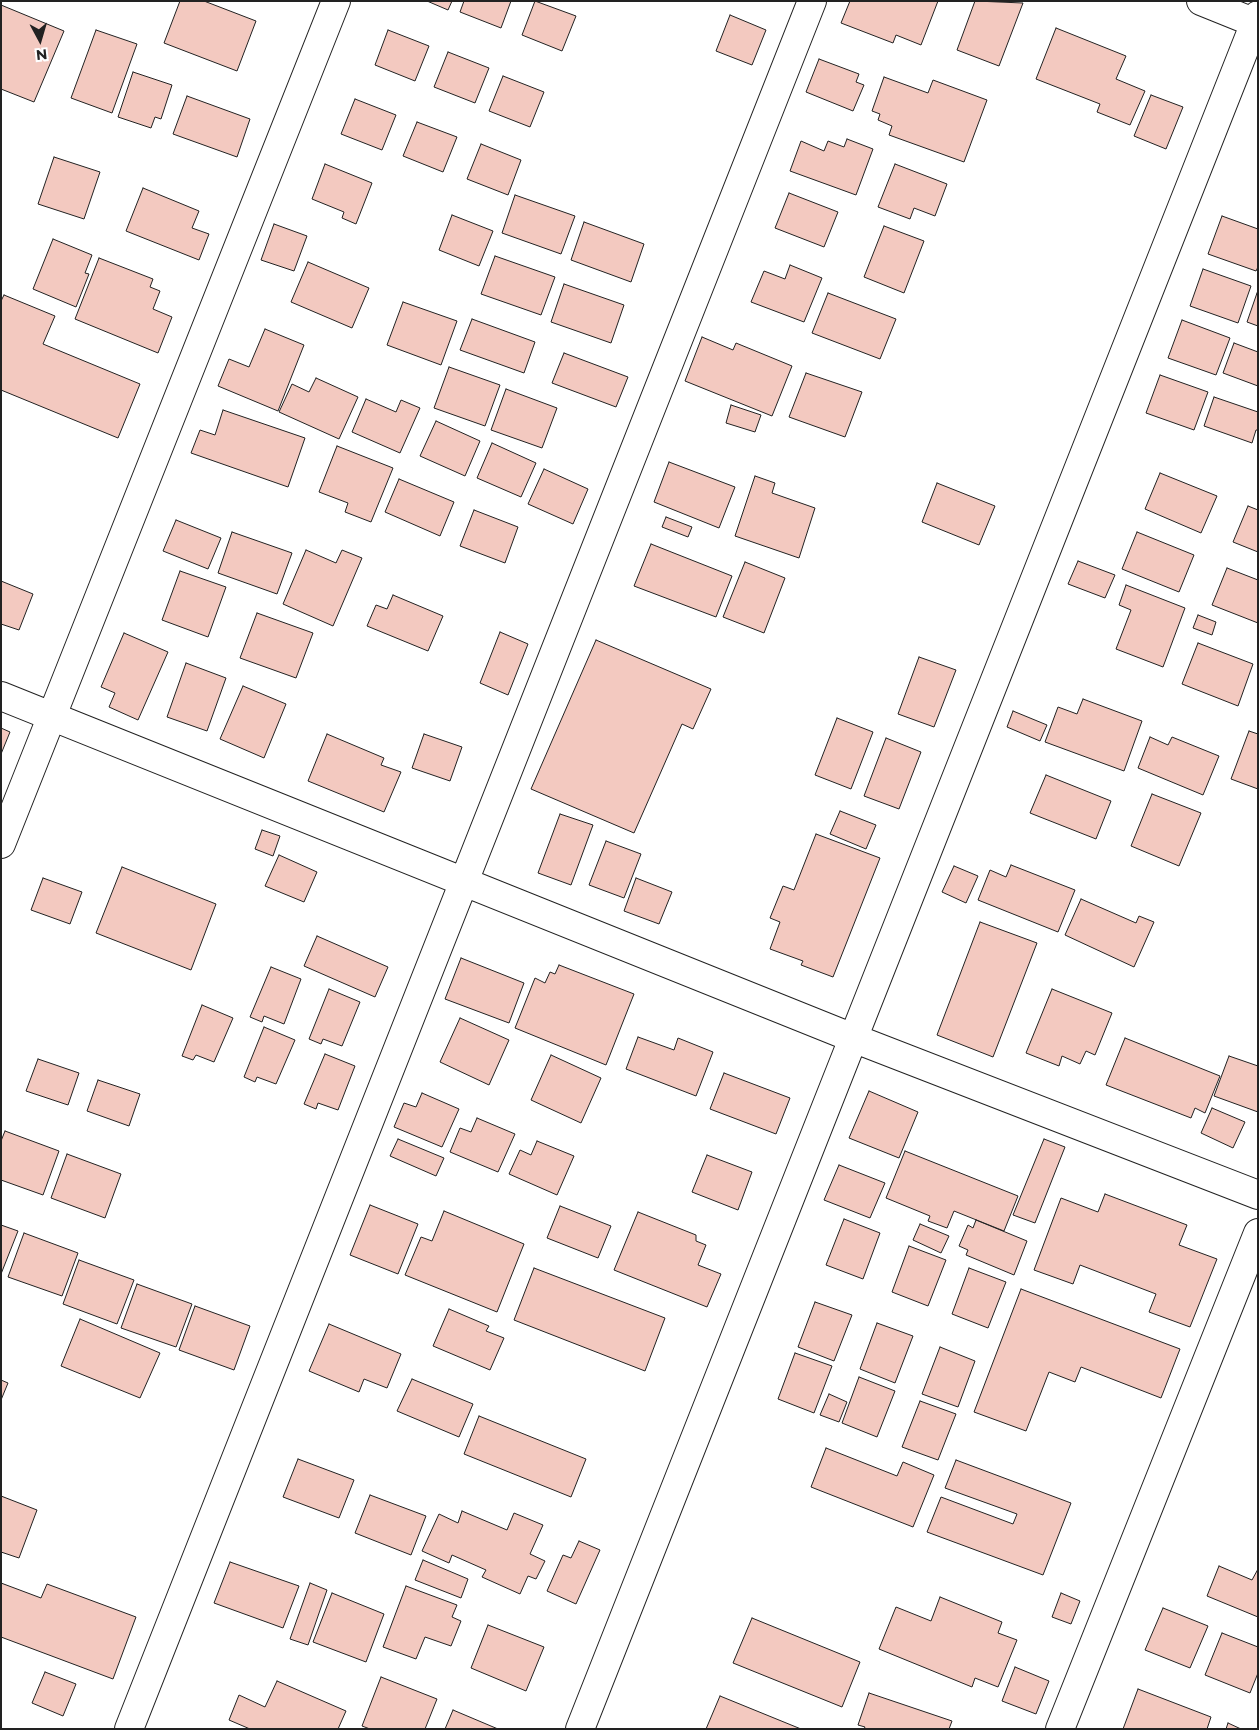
<!DOCTYPE html>
<style>
body{margin:0}
#map{position:relative;width:1259px;height:1730px;overflow:hidden;background:#fff;font-family:Montserrat,sans-serif}
canvas{display:block}
.frame{position:absolute;inset:0;border:2px solid #222;pointer-events:none}
.north{position:absolute;left:15px;top:15px;width:50px;height:50px;-webkit-text-stroke:4px #fff;paint-order:stroke;rotate:174deg;font-size:14px;font-weight:700;line-height:20px;text-align:center;color:#222}
.north::after{content:'';display:block;margin:auto;width:18px;height:22px;background:#222;clip-path:polygon(50% 0,100% 100%,50% 72%,0 100%)}
</style>
<div id="map">
<canvas width="1259" height="1730"></canvas>
<div class="frame"></div>
<div class="north">N</div>
</div>
<script>
const g = document.querySelector('canvas').getContext('2d');
g.lineJoin = 'round';
function fill(path, color) { g.fillStyle = color; g.fill(path, 'evenodd'); }
const poly = rows => new Path2D(rows.map(r => 'M' + r).join(''));
function trace(path, color, width, dash) { g.strokeStyle = color; g.lineWidth = width; g.lineCap = dash ? 'butt' : 'round'; g.setLineDash(dash || []); g.stroke(path); }
const building = poly([
 [180,1,204,1,256,21,237,71,164,43,180,1],
 [427,1,452,1,448,10,427,1],
 [464,1,511,1,501,28,460,12,464,1],
 [535,1,576,16,562,51,522,35,535,1],
 [850,1,938,1,921,45,896,35,893,43,841,23,850,1],
 [975,1,1023,3,999,66,957,50,975,1],
 [1,5,64,31,34,102,1,89,1,5],
 [730,15,766,30,752,65,716,51,730,15],
 [1056,28,1126,56,1116,79,1145,91,1130,125,1097,112,1100,104,1036,79,1056,28],
 [96,30,137,44,112,113,71,98,96,30],
 [388,30,429,46,415,81,375,65,388,30],
 [448,52,489,68,475,103,434,87,448,52],
 [819,59,859,74,856,82,864,85,853,111,806,92,819,59],
 [133,72,172,85,161,119,155,117,151,128,118,117,133,72],
 [503,76,544,92,530,127,489,111,503,76],
 [884,77,928,93,933,80,987,100,964,162,889,135,892,126,878,120,880,114,872,111,884,77],
 [1151,95,1183,107,1166,149,1134,136,1151,95],
 [187,96,250,119,237,157,173,134,187,96],
 [355,99,396,115,382,150,341,134,355,99],
 [417,122,457,137,443,172,403,156,417,122],
 [847,139,873,149,856,195,790,171,801,141,824,151,828,141,844,147,847,139],
 [481,144,521,160,508,195,467,179,481,144],
 [54,157,100,172,84,219,38,204,54,157],
 [325,164,372,183,356,224,342,218,344,212,312,199,325,164],
 [895,164,947,184,935,216,914,208,910,219,878,207,895,164],
 [143,188,199,211,192,228,209,234,199,260,126,231,143,188],
 [789,193,838,212,824,247,775,228,789,193],
 [515,195,575,216,561,254,502,233,515,195],
 [452,215,493,231,479,266,439,250,452,215],
 [1222,216,1258,229,1258,267,1256,271,1208,254,1222,216],
 [584,222,644,244,631,282,571,260,584,222],
 [274,224,307,236,294,271,261,260,274,224],
 [884,226,924,241,904,293,864,277,884,226],
 [53,239,92,255,85,273,89,274,76,307,33,289,53,239],
 [495,256,555,277,541,315,481,294,495,256],
 [99,258,153,279,150,287,160,291,153,309,172,317,158,353,75,319,99,258],
 [308,262,369,288,352,328,291,302,308,262],
 [790,265,822,278,804,322,751,302,764,271,785,279,790,265],
 [1203,269,1251,286,1238,323,1190,306,1203,269],
 [564,284,624,305,611,343,551,322,564,284],
 [828,293,896,319,880,359,812,333,828,293],
 [1257,293,1258,293,1258,326,1247,322,1257,293],
 [4,295,55,316,43,344,140,384,118,438,1,390,1,301,4,295],
 [403,302,457,321,441,365,387,345,403,302],
 [472,319,535,342,524,373,460,350,472,319],
 [1182,320,1230,338,1216,375,1168,358,1182,320],
 [265,329,304,345,278,411,218,386,229,359,249,367,265,329],
 [702,337,733,350,736,343,792,366,772,416,685,381,702,337],
 [1234,343,1258,352,1258,386,1223,373,1234,343],
 [564,353,628,377,616,407,552,383,564,353],
 [449,367,500,385,485,426,434,408,449,367],
 [806,373,862,392,845,437,789,417,806,373],
 [1160,375,1208,392,1194,430,1146,413,1160,375],
 [316,378,358,397,339,439,279,412,292,384,309,392,316,378],
 [506,389,557,408,542,448,491,430,506,389],
 [1214,397,1258,412,1258,430,1256,430,1252,443,1204,426,1214,397],
 [366,399,396,412,401,400,420,408,400,453,352,432,366,399],
 [731,405,761,415,755,432,726,423,731,405],
 [223,410,305,438,288,487,191,453,200,430,215,435,223,410],
 [436,421,480,441,465,476,420,456,436,421],
 [492,443,536,463,521,497,477,478,492,443],
 [337,446,393,468,371,522,345,512,348,503,319,492,337,446],
 [669,462,735,487,719,528,654,502,669,462],
 [544,469,588,489,573,524,528,504,544,469],
 [1160,473,1217,496,1201,533,1145,509,1160,473],
 [755,476,775,483,772,493,815,508,799,558,735,536,755,476],
 [399,479,454,502,440,536,385,512,399,479],
 [937,483,995,506,979,545,922,522,937,483],
 [1248,506,1258,510,1258,552,1233,542,1248,506],
 [474,510,518,527,505,563,460,546,474,510],
 [666,517,692,527,688,537,662,527,666,517],
 [176,520,221,538,208,569,163,551,176,520],
 [232,532,292,553,277,594,218,573,232,532],
 [1137,532,1194,555,1179,592,1122,569,1137,532],
 [651,544,732,576,716,617,634,586,651,544],
 [306,550,336,563,342,550,362,558,333,626,283,604,306,550],
 [1078,561,1115,575,1105,598,1068,584,1078,561],
 [745,562,785,578,764,633,723,617,745,562],
 [1227,568,1258,580,1258,623,1212,605,1227,568],
 [180,571,226,587,208,637,162,620,180,571],
 [1,581,33,594,19,630,1,624,1,581],
 [1126,585,1185,608,1163,667,1116,649,1131,610,1119,605,1126,585],
 [393,595,443,616,428,651,367,626,376,605,387,609,393,595],
 [257,613,313,633,296,678,240,658,257,613],
 [1198,615,1216,622,1212,635,1193,628,1198,615],
 [500,632,528,644,508,695,480,683,500,632],
 [124,633,168,652,138,720,109,707,115,693,101,687,124,633],
 [596,640,711,689,693,729,682,724,634,833,531,789,596,640],
 [1198,643,1253,664,1238,706,1182,684,1198,643],
 [919,657,956,670,934,727,898,714,919,657],
 [186,663,226,678,207,731,167,717,186,663],
 [243,686,286,704,264,758,220,739,243,686],
 [1083,699,1142,721,1124,771,1045,742,1058,707,1077,714,1083,699],
 [1013,711,1047,725,1040,741,1007,727,1013,711],
 [837,718,873,732,851,789,815,775,837,718],
 [1,728,10,732,1,754,1,728],
 [1249,731,1258,734,1258,789,1231,779,1249,731],
 [327,734,384,758,381,765,401,772,384,812,308,781,327,734],
 [424,734,462,747,450,781,412,768,424,734],
 [1150,737,1168,745,1172,737,1219,756,1203,795,1138,768,1150,737],
 [886,738,921,752,899,809,864,796,886,738],
 [1046,775,1111,801,1096,839,1030,813,1046,775],
 [1152,794,1201,813,1179,866,1131,846,1152,794],
 [840,811,876,825,866,849,830,834,840,811],
 [560,814,593,825,571,885,538,873,560,814],
 [262,830,280,836,273,856,255,849,262,830],
 [816,834,880,858,833,977,801,965,803,961,770,949,780,922,770,918,783,886,794,890,816,834],
 [606,841,641,854,624,898,589,885,606,841],
 [279,855,317,872,304,902,265,886,279,855],
 [1011,865,1075,890,1058,932,978,900,990,870,1006,877,1011,865],
 [954,866,978,876,966,903,942,892,954,866],
 [122,867,216,904,191,970,96,933,122,867],
 [43,878,82,892,70,924,31,910,43,878],
 [636,878,672,892,659,924,624,911,636,878],
 [1081,899,1136,923,1139,916,1154,922,1134,967,1065,935,1081,899],
 [980,922,1037,943,993,1057,937,1035,980,922],
 [317,936,388,967,375,997,304,966,317,936],
 [461,958,524,983,509,1023,445,999,461,958],
 [559,965,634,994,606,1065,515,1028,535,978,545,983,550,972,555,974,559,965],
 [271,967,301,979,284,1024,264,1016,262,1022,250,1017,271,967],
 [329,989,360,1002,342,1046,323,1039,321,1044,309,1039,329,989],
 [1052,989,1112,1013,1095,1055,1086,1051,1080,1064,1062,1056,1059,1066,1026,1053,1052,989],
 [202,1005,233,1018,214,1062,196,1055,193,1060,182,1056,202,1005],
 [460,1018,509,1040,489,1085,440,1062,460,1018],
 [264,1027,295,1040,276,1084,257,1077,255,1082,244,1077,264,1027],
 [638,1037,674,1050,678,1038,713,1052,696,1096,626,1069,638,1037],
 [1125,1038,1220,1076,1205,1113,1195,1108,1191,1118,1106,1085,1125,1038],
 [325,1054,355,1066,338,1110,318,1103,316,1109,304,1104,325,1054],
 [551,1055,601,1078,581,1123,531,1100,551,1055],
 [1229,1056,1258,1066,1258,1112,1214,1096,1229,1056],
 [38,1059,79,1073,68,1105,26,1091,38,1059],
 [724,1073,790,1098,776,1134,710,1109,724,1073],
 [98,1080,140,1094,129,1126,87,1111,98,1080],
 [869,1091,918,1112,899,1158,849,1138,869,1091],
 [422,1093,459,1109,442,1147,394,1127,404,1103,416,1107,422,1093],
 [1212,1108,1245,1122,1233,1148,1201,1133,1212,1108],
 [477,1118,515,1134,498,1172,450,1152,460,1128,471,1132,477,1118],
 [5,1131,59,1151,43,1195,1,1180,1,1141,5,1131],
 [398,1139,444,1158,436,1176,390,1156,398,1139],
 [1044,1139,1065,1147,1035,1223,1013,1215,1044,1139],
 [537,1141,574,1156,557,1195,509,1174,520,1150,531,1155,537,1141],
 [905,1151,1018,1196,1004,1231,954,1211,947,1228,928,1221,930,1216,886,1198,905,1151],
 [67,1154,121,1174,105,1218,51,1198,67,1154],
 [707,1155,752,1172,738,1210,692,1192,707,1155],
 [839,1165,885,1183,870,1218,824,1200,839,1165],
 [1105,1194,1187,1225,1179,1245,1217,1259,1190,1327,1149,1312,1156,1294,1080,1265,1073,1284,1034,1270,1061,1198,1098,1212,1105,1194],
 [370,1205,418,1224,398,1274,350,1255,370,1205],
 [560,1206,611,1226,598,1258,547,1238,560,1206],
 [444,1211,524,1244,497,1312,405,1275,421,1237,432,1241,444,1211],
 [638,1212,696,1235,696,1241,706,1245,698,1265,721,1274,707,1307,614,1270,638,1212],
 [844,1219,880,1233,863,1279,826,1265,844,1219],
 [976,1220,1027,1241,1014,1275,966,1255,968,1250,959,1246,968,1225,973,1228,976,1220],
 [920,1224,949,1236,941,1253,913,1240,920,1224],
 [1,1225,18,1231,1,1274,1,1225],
 [24,1233,78,1253,62,1296,8,1277,24,1233],
 [909,1246,946,1260,928,1306,892,1292,909,1246],
 [79,1260,134,1280,117,1324,63,1304,79,1260],
 [534,1268,665,1318,645,1371,514,1320,534,1268],
 [969,1268,1006,1282,988,1328,952,1314,969,1268],
 [137,1284,192,1304,176,1347,121,1328,137,1284],
 [1021,1289,1180,1349,1161,1398,1081,1367,1075,1382,1049,1372,1026,1431,974,1412,1021,1289],
 [815,1302,852,1315,834,1361,798,1347,815,1302],
 [195,1306,250,1326,234,1370,179,1350,195,1306],
 [449,1309,489,1326,486,1331,504,1338,490,1370,433,1346,449,1309],
 [80,1319,160,1353,140,1398,61,1366,80,1319],
 [877,1323,913,1336,895,1383,860,1369,877,1323],
 [329,1324,401,1354,387,1388,364,1379,359,1392,309,1371,329,1324],
 [940,1347,975,1361,958,1407,922,1394,940,1347],
 [795,1353,832,1366,814,1413,778,1399,795,1353],
 [859,1377,895,1391,877,1437,842,1423,859,1377],
 [412,1379,473,1404,459,1437,397,1411,412,1379],
 [1,1380,8,1383,1,1400,1,1380],
 [829,1394,847,1402,839,1422,820,1415,829,1394],
 [920,1401,956,1414,938,1460,902,1447,920,1401],
 [479,1416,586,1459,571,1497,464,1454,479,1416],
 [826,1448,897,1476,903,1462,934,1475,913,1527,811,1487,826,1448],
 [298,1459,354,1480,339,1518,283,1497,298,1459],
 [956,1460,1071,1503,1043,1575,927,1532,941,1497,1013,1524,1017,1514,945,1488,956,1460],
 [370,1495,426,1516,411,1555,355,1533,370,1495],
 [1,1496,37,1510,19,1558,1,1552,1,1496],
 [462,1511,507,1530,514,1513,543,1525,530,1554,545,1561,536,1579,528,1576,520,1594,482,1577,486,1570,452,1555,449,1563,422,1551,439,1514,458,1523,462,1511],
 [579,1541,600,1550,576,1604,547,1591,563,1555,571,1558,579,1541],
 [423,1560,468,1579,461,1598,415,1580,423,1560],
 [230,1562,299,1586,283,1628,214,1603,230,1562],
 [1219,1566,1252,1580,1258,1569,1258,1617,1207,1596,1219,1566],
 [1,1583,41,1598,47,1584,136,1617,113,1679,1,1637,1,1583],
 [310,1583,327,1590,308,1645,290,1639,310,1583],
 [406,1586,457,1605,452,1617,461,1621,451,1646,425,1637,416,1659,383,1647,406,1586],
 [332,1593,384,1614,366,1662,313,1642,332,1593],
 [1061,1593,1080,1601,1071,1624,1052,1617,1061,1593],
 [940,1597,1002,1622,998,1633,1017,1640,998,1687,975,1678,972,1687,879,1649,896,1607,931,1621,940,1597],
 [1163,1608,1208,1626,1190,1668,1145,1650,1163,1608],
 [752,1618,860,1662,842,1707,733,1663,752,1618],
 [488,1625,544,1647,526,1691,471,1668,488,1625],
 [1222,1633,1258,1647,1258,1673,1250,1693,1205,1675,1222,1633],
 [1015,1667,1049,1681,1036,1714,1002,1701,1015,1667],
 [45,1672,76,1684,63,1716,32,1703,45,1672],
 [381,1677,437,1699,425,1729,370,1729,362,1726,381,1677],
 [277,1681,346,1711,338,1729,250,1729,229,1720,239,1695,265,1707,277,1681],
 [1138,1689,1211,1717,1207,1729,1123,1729,1138,1689],
 [869,1693,952,1721,949,1729,864,1729,865,1727,858,1725,869,1693],
 [720,1696,801,1729,706,1729,720,1696],
 [453,1710,498,1729,445,1729,453,1710],
 [1228,1723,1241,1729,1226,1729,1228,1723]
]);
fill(building, '#f3c9c0');
trace(building, '#222', 1);
const minor = poly([
 [1201,1,1258,24],
 [1,696,853,1038,1258,1195],
 [1,844,336,1],
 [129,1729,812,1],
 [580,1729,1258,15],
 [1060,1729,1258,1233]
]);
trace(minor, '#222', 30);
trace(minor, '#fff', 28);
</script>
